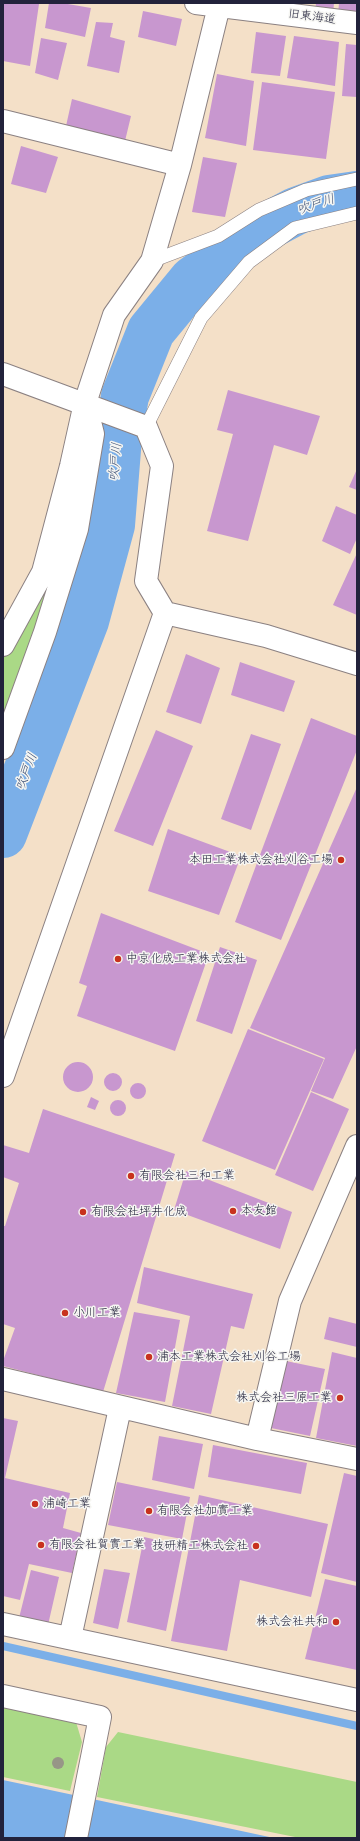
<!DOCTYPE html>
<meta charset="utf-8">
<style>
body{margin:0}
#map{position:relative;width:360px;height:1841px;overflow:hidden;background:#f4e0c8;font-family:"Balsamiq Sans",sans-serif}
canvas{display:block}
.frame{position:absolute;inset:0;border:4px solid #22223b;pointer-events:none}
</style>
<div id="map">
<canvas width="360" height="1841"></canvas>
<div class="frame"></div>
</div>
<script>
const g = document.querySelector('canvas').getContext('2d');
g.lineJoin = 'round';
function fill(path, color) { g.fillStyle = color; g.fill(path, 'evenodd'); }
const poly = rows => new Path2D(rows.map(r => 'M' + r).join(''));
function trace(path, color, width, dash) { g.strokeStyle = color; g.lineWidth = width; g.lineCap = dash ? 'butt' : 'round'; g.setLineDash(dash || []); g.stroke(path); }
function write(font, color, halo, rows, align = 'center') {
  g.font = font + ' "Balsamiq Sans","Klee One",sans-serif'; g.lineWidth = 3; g.setLineDash([]); g.textBaseline = 'middle'; g.strokeStyle = halo; g.fillStyle = color; for (const [text, x, y, turn = 0] of rows) {
    g.save(); g.translate(x, y); g.rotate((+turn || 0) * Math.PI / 180); g.textAlign = isNaN(turn) ? turn : align; if (halo) g.strokeText(text, 0, 0); g.fillText(text, 0, 0); g.restore();
  }
}
fill(poly([
 [57,560,3,727,3,652],
 [3,1706,76,1722,82,1742,70,1791,3,1777],
 [118,1732,357,1782,357,1838,300,1838,97,1797,106,1747]
]), '#aad986');
fill(poly([
 [3,1780,97,1800,274,1838,3,1838]
]), '#7bafe8');
trace(poly([
 [3,1646,357,1726]
]), '#7bafe8', 8);
trace(poly([
 [3,834,85,621,111,525,118,437,125,396,151,331,193,280,264,228,296,211,329,199,357,195]
]), '#7bafe8', 48);
fill(poly([
 [3,3,39,4,30,66,3,61],
 [49,3,62,3,91,8,85,37,45,28],
 [316,3,334,3,333,15,315,13],
 [339,3,357,3,357,17,338,15],
 [143,11,182,19,176,46,138,37],
 [96,22,113,23,110,37,125,41,119,73,87,66],
 [256,32,286,36,280,76,251,73],
 [294,36,339,42,335,86,287,78],
 [41,38,67,43,58,80,35,73],
 [346,44,357,45,357,97,342,96],
 [217,74,254,81,246,146,205,138],
 [262,82,335,92,326,159,253,150],
 [72,99,131,116,125,141,66,126],
 [21,146,58,157,46,193,11,184],
 [203,157,237,163,225,217,192,212],
 [228,390,320,416,307,455,274,445,248,541,207,531,233,434,217,430],
 [357,469,357,490,349,487],
 [336,506,357,515,357,538,350,554,322,541],
 [357,553,357,615,333,605],
 [186,654,220,668,201,724,166,712],
 [240,662,295,681,284,712,231,695],
 [311,718,357,736,357,750,281,940,235,922],
 [156,730,193,746,153,846,114,831],
 [251,734,281,744,251,830,221,819],
 [357,787,357,1046,333,1099,311,1091,325,1058,250,1028],
 [168,829,241,856,219,915,148,891],
 [101,913,209,954,175,1051,77,1016,87,986,79,983],
 [220,947,257,960,232,1034,196,1021],
 [248,1029,324,1059,275,1170,202,1141],
 '63 1077a15 15 0 1 1 30 0a15 15 0 1 1-30 0Z',
 '104 1082a9 9 0 1 1 18 0a9 9 0 1 1-18 0Z',
 '130 1091a8 8 0 1 1 16 0a8 8 0 1 1-16 0Z',
 [311,1092,349,1109,313,1191,275,1175],
 [91,1097,99,1101,95,1110,87,1107],
 '110 1108a8 8 0 1 1 16 0a8 8 0 1 1-16 0Z',
 [43,1109,175,1154,103,1392,3,1366,3,1361,15,1328,3,1324,3,1226,5,1226,19,1183,3,1177,3,1145,29,1153],
 [186,1171,292,1212,280,1249,174,1210],
 [144,1267,253,1294,244,1329,231,1326,211,1414,172,1406,190,1316,137,1303],
 [134,1312,180,1320,165,1402,116,1393],
 [329,1317,357,1324,357,1347,324,1339],
 [332,1352,357,1358,357,1446,316,1438],
 [286,1361,325,1369,310,1436,271,1428],
 [3,1418,18,1421,5,1478,70,1493,63,1528,81,1533,72,1573,29,1564,20,1600,3,1596],
 [159,1436,203,1444,194,1489,152,1480],
 [213,1445,307,1463,301,1494,208,1477],
 [344,1473,357,1476,357,1582,321,1573],
 [117,1482,190,1497,182,1539,108,1525],
 [199,1495,328,1524,311,1597,240,1580,227,1651,171,1641],
 [144,1537,183,1546,166,1631,127,1622],
 [104,1569,130,1573,118,1629,93,1623],
 [31,1570,59,1577,48,1625,19,1618],
 [325,1579,357,1586,357,1670,305,1659]
]), '#c897cf');
const service = poly([
 [152,261,218,236,259,210,306,190,357,179],
 [146,427,201,318,249,262,295,228,357,213]
]);
const minor = poly([
 [196,3,357,23],
 [3,121,180,165],
 [3,374,146,427,162,466,146,581,165,613,3,1076],
 [165,613,266,636,357,664],
 [3,645,43,572,71,466,85,403,114,315,152,261,180,165,219,6],
 [3,748,45,632,77,529,93,434,91,426],
 [3,1379,257,1439,357,1459],
 [257,1439,290,1301,357,1146],
 [3,1624,357,1700],
 [70,1638,120,1408],
 [3,1696,100,1717,76,1838]
]);
const tertiary = poly([
 [219,6,219,3]
]);
trace(service, '#8b8182', 14);
trace(minor, '#8b8182', 24);
trace(tertiary, '#8b8182', 24);
trace(service, '#fff', 13);
trace(minor, '#fff', 22);
trace(tertiary, '#fff', 22);
g.fillStyle = '#979687';
for (const [x, y] of [
 [58,1763]
]) { g.beginPath(); g.arc(x, y, 6, 0, 2 * Math.PI); g.fill(); }
for (const [x, y, r, color] of [
 [341,860,4,"#c8321e"],
 [118,959,4,"#c8321e"],
 [131,1176,4,"#c8321e"],
 [233,1211,4,"#c8321e"],
 [83,1212,4,"#c8321e"],
 [65,1313,4,"#c8321e"],
 [149,1357,4,"#c8321e"],
 [340,1398,4,"#c8321e"],
 [35,1504,4,"#c8321e"],
 [149,1511,4,"#c8321e"],
 [41,1545,4,"#c8321e"],
 [256,1546,4,"#c8321e"],
 [336,1622,4,"#c8321e"]
]) { const dot = new Path2D(); dot.arc(x, y, r, 0, 2 * Math.PI); g.fillStyle = color; g.fill(dot); trace(dot, '#f6f6f2', 1.5); }
write('12px', '#22223b', '#f6f6f2', [
 ["旧東海道",312,17,7]
]);
write('12px', '#22223b', '#f6f6f2', [
 ["本田工業株式会社刈谷工場",333,860,"right"],
 ["中京化成工業株式会社",126,959],
 ["有限会社三和工業",139,1176],
 ["本友館",241,1211],
 ["有限会社坪井化成",91,1212],
 ["小川工業",73,1313],
 ["浦本工業株式会社刈谷工場",157,1357],
 ["株式会社三原工業",332,1398,"right"],
 ["浦崎工業",43,1504],
 ["有限会社加實工業",157,1511],
 ["有限会社賀實工業",49,1545],
 ["技研精工株式会社",248,1546,"right"],
 ["株式会社共和",328,1622,"right"]
], 'left');
write('italic 13px', '#415378', '#f6f6f2', [
 ["吹戸川",316,205,-18],
 ["吹戸川",116,462,-85],
 ["吹戸川",27,772,-69]
]);
</script>
